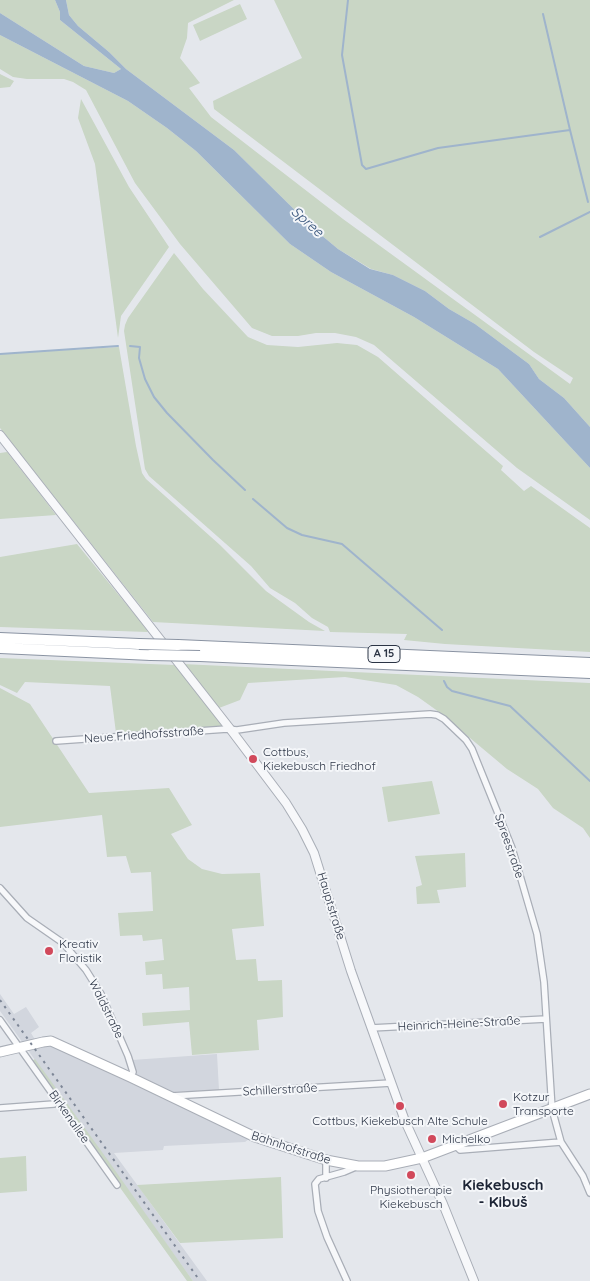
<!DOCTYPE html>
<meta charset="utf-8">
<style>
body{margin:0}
canvas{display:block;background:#e4e7ec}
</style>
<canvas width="590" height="1281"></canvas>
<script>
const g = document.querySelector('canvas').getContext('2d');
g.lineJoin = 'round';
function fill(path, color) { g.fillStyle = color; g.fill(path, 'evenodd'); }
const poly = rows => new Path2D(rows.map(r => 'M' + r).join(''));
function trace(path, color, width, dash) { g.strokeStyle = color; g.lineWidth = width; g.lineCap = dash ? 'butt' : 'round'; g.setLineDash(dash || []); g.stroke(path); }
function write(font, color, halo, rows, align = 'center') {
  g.font = font + ' Quicksand,sans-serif'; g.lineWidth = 4; g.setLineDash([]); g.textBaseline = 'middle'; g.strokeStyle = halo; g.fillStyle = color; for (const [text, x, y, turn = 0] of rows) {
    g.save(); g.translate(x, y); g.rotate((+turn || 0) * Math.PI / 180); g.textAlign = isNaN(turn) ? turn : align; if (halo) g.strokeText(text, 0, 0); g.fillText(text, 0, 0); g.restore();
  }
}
fill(poly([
 [0,994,14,1014,26,1007,39,1027,31,1033,39,1046,51,1045,249,1139,245,1142,164,1146,163,1150,114,1153,207,1281,193,1281,0,1011],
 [217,1054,219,1090,171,1092,136,1077,132,1060]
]), '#d2d6de');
fill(poly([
 [0,0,55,0,60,12,60,20,121,69,114,73,84,66,0,13],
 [66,0,234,0,188,23,187,38,180,58,200,83,189,88,211,117,343,219,570,384,573,378,534,352,214,109,213,101,302,58,274,0,590,0,590,427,564,398,539,379,529,364,475,324,449,309,425,291,393,275,371,269,338,249,314,229,234,150,126,69,109,52,78,26,69,15],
 [240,4,247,19,200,41,193,25],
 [0,35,128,101,167,128,196,151,290,244,331,272,414,317,498,369,590,468,590,520,517,468,374,345,356,337,335,333,316,333,298,336,272,336,252,328,180,244,135,183,86,90,73,82,64,79,27,79,13,77,0,69],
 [0,74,14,81,10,87,0,88],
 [81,99,129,187,169,247,121,316,118,338,95,164,78,118],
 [174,253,203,289,248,337,267,345,298,347,337,343,357,345,378,357,503,466,501,470,524,491,531,486,590,528,590,652,445,644,404,640,407,634,330,632,328,627,312,618,295,603,270,588,251,566,149,476,145,469,124,331,125,325,128,318],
 [119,347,136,446,142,473,146,479,220,545,266,591,309,622,325,631,153,622,0,428,0,354],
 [7,452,40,494,56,515,0,519,0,453],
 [77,544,140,621,148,632,0,627,0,557],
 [0,658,175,665,225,728,116,733,110,686,25,682,17,693,0,685],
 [182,664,590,683,590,838,583,828,553,808,538,789,507,769,439,712,418,697,396,685,345,677,248,683,240,700,219,708],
 [0,688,30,704,89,793,169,788,192,825,171,834,188,859,202,869,222,874,260,873,264,926,232,929,236,960,256,959,258,981,282,980,283,1017,257,1020,259,1050,192,1055,189,1022,143,1026,142,1013,190,1010,189,987,163,989,162,974,146,975,145,962,164,960,162,939,143,941,142,935,120,936,118,913,153,911,151,872,131,873,126,856,107,857,102,815,0,827],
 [432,781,440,814,388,822,382,787],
 [465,853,466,887,437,890,440,903,417,904,416,887,422,885,415,856],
 [35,1059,107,1159,193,1281,187,1281,88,1143,32,1061],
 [26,1156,27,1191,0,1193,0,1158],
 [281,1177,283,1238,180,1243,137,1185]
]), '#c9d6c5');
fill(poly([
 [55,0,66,0,69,15,78,26,109,52,126,69,234,150,314,229,338,249,370,269,393,275,425,291,449,309,475,324,529,364,539,379,564,398,590,427,590,468,498,369,414,317,331,272,290,244,196,151,167,128,128,101,0,35,0,13,84,66,114,73,121,69,60,20,60,12]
]), '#9fb4cc');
trace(poly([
 [348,0,342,55,362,165,366,169,438,148,570,130,588,202],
 [543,14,570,130],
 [540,237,590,212],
 [130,346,140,347,139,358,145,379,154,397,167,413,213,460,245,490],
 [0,354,118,346],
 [253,499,287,528,302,535,342,544,442,630],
 [444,681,447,687,452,691,510,706,590,781]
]), '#9fb4cc', 2);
const minor = poly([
 [56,741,227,729,237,730,284,723,430,714,437,715,444,719,466,740,472,749,512,848,537,934,544,982,552,1109,561,1142,583,1176,590,1193],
 [0,888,27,918,63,943,86,970,101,994,128,1056,133,1072,130,1077],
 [0,1020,117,1185],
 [371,1028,546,1019],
 [171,1096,391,1083],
 [0,1108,54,1104],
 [455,1145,460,1150,561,1142],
 [326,1160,326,1178],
 [347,1281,327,1237,318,1211,315,1184,319,1179,344,1172,358,1166]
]);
const tertiary = poly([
 [0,435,231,730,286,803,302,829,314,853,351,971,405,1121,443,1204,474,1281]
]);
const secondary = poly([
 [0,1052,43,1042,51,1041,130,1077,255,1137,326,1160,358,1166,385,1166,422,1158,590,1094]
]);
const motorway = poly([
 [0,638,139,644],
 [178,645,590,663],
 [0,648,151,655],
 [200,656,590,673]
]);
trace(minor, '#a9aeb7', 8);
trace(tertiary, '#a9aeb7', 10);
trace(secondary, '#a9aeb7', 11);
trace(motorway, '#8b94a3', 12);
trace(minor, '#f7f8fa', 5.5);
trace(tertiary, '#f7f8fa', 8);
trace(secondary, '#fff', 9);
trace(motorway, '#fff', 10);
trace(poly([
 [0,1000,200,1281]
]), '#7d8696', 2, [2.5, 5]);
const motorwayBridge = poly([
 [139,644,178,645],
 [151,655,200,656]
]);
trace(motorwayBridge, '#8b94a3', 12, []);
trace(motorwayBridge, '#fff', 10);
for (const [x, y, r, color] of [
 [253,759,5,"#d1495b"],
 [49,951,5,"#d1495b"],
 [503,1104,5,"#d1495b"],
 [400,1106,5,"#d1495b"],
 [432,1139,5,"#d1495b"],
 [411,1175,5,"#d1495b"]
]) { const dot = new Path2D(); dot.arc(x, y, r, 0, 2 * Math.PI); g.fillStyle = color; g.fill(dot); trace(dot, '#f4f6f9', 2); }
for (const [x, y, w] of [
 [384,654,32]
]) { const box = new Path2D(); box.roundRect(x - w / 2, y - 8.5, w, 17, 4); g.fillStyle = '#f4f6f9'; g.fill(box); trace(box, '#2b3445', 1); }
write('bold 11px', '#2b3445', null, [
 ["A 15",384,654]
]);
write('12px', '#2b3445', '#f4f6f9', [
 ["Neue Friedhofsstraße",144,735,-4],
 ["Spreestraße",509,846,71],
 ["Hauptstraße",331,906,73],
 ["Waldstraße",106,1009,64],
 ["Heinrich-Heine-Straße",459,1024,-3],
 ["Schillerstraße",280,1090,-3],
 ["Birkenallee",69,1117,55],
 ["Bahnhofstraße",291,1148,18]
]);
write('12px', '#2b3445', '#f4f6f9', [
 ["Cottbus,",263,752],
 ["Kiekebusch Friedhof",263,766],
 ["Kreativ",59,944],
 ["Floristik",59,958],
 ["Kotzur",513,1097],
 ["Transporte",513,1111],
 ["Cottbus, Kiekebusch Alte Schule",400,1121,"center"],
 ["Michelko",442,1139],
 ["Physiotherapie",411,1190,"center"],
 ["Kiekebusch",411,1204,"center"]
], 'left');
write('italic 14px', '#34527a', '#f4f6f9', [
 ["Spree",307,222,42]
]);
write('bold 15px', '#1d2536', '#f4f6f9', [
 ["Kiekebusch",503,1185],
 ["- Kibuš",503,1202]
]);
</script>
